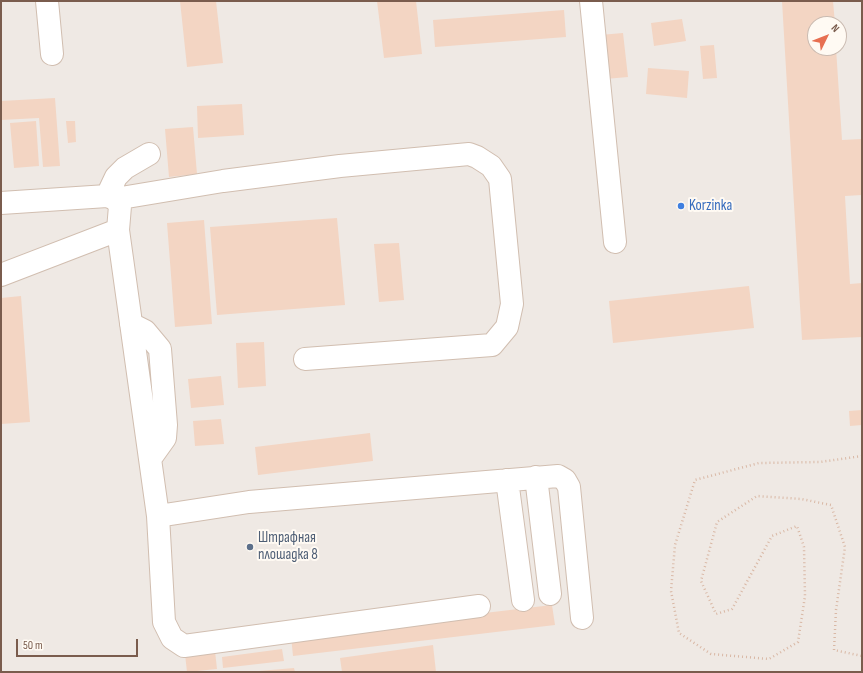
<!DOCTYPE html>
<meta charset="utf-8">
<style>
body{margin:0}
#map{position:relative;width:863px;height:673px;overflow:hidden;background:#fdf6ec;font-family:"Sofia Sans Condensed",sans-serif}
canvas{display:block}
.frame{position:absolute;inset:0;border:2px solid #7a5c4d;pointer-events:none}
.north{position:absolute;left:807px;top:16px;width:40px;height:40px;box-sizing:border-box;background:#fffaf3;border:1px solid #cabbb1;border-radius:50%;rotate:47deg;font-size:11px;font-weight:700;line-height:16px;text-align:center;color:#7a5c4d}
.north::after{content:'';display:block;margin:auto;width:14px;height:18px;background:#e76f51;clip-path:polygon(50% 0,100% 100%,50% 72%,0 100%)}
.scale{position:absolute;left:16px;top:639px;width:122px;height:18px;box-sizing:border-box;border:2px solid #7a5c4d;border-top:0;padding-left:5px;font-size:12px;line-height:14px;white-space:nowrap;color:#7a5c4d;-webkit-text-stroke:3px #fffaf3;paint-order:stroke}
</style>
<div id="map">
<canvas width="863" height="673"></canvas>
<div class="frame"></div>
<div class="north">N</div>
<div class="scale">50 m</div>
</div>
<script>
const g = document.querySelector('canvas').getContext('2d');
g.lineJoin = 'round';
function fill(path, color) { g.fillStyle = color; g.fill(path, 'evenodd'); }
const poly = rows => new Path2D(rows.map(r => 'M' + r).join(''));
function trace(path, color, width, dash) { g.strokeStyle = color; g.lineWidth = width; g.lineCap = dash ? 'butt' : 'round'; g.setLineDash(dash || []); g.stroke(path); }
function write(font, color, halo, rows, align = 'center') {
  g.font = font + ' "Sofia Sans Condensed",sans-serif'; g.lineWidth = 4; g.setLineDash([]); g.textBaseline = 'middle'; g.strokeStyle = halo; g.fillStyle = color; for (const [text, x, y, turn = 0] of rows) {
    g.save(); g.translate(x, y); g.rotate((+turn || 0) * Math.PI / 180); g.textAlign = isNaN(turn) ? turn : align; if (halo) g.strokeText(text, 0, 0); g.fillText(text, 0, 0); g.restore();
  }
}
fill(poly([
 [1,1,862,1,862,672,1,672],
 [815,24,839,24,839,48,815,48]
]), '#efe9e4');
fill(poly([
 [180,1,216,1,223,63,187,67],
 [377,1,416,1,422,54,384,58],
 [782,1,833,1,835,24,815,24,815,48,836,48,842,140,862,139,862,195,845,196,850,284,862,283,862,337,802,340],
 [564,10,566,37,435,47,433,20],
 [682,19,686,41,654,46,651,23],
 [623,33,628,77,605,79,600,35],
 [714,45,717,78,703,79,700,46],
 [648,68,689,71,687,98,646,94],
 [55,98,60,166,43,167,39,118,1,120,1,101],
 [242,104,244,135,198,138,197,106],
 [36,121,39,166,14,168,10,123],
 [66,121,75,121,76,142,68,143],
 [193,127,197,174,169,177,165,129],
 [337,218,345,305,217,315,210,227],
 [204,220,212,324,175,327,167,223],
 [399,243,404,300,379,302,374,244],
 [749,286,754,328,613,343,609,301],
 [21,296,30,422,1,424,1,298],
 [264,342,266,386,238,388,236,343],
 [221,376,224,405,191,408,188,379],
 [862,410,862,425,850,426,849,411],
 [221,419,224,444,195,446,193,421],
 [370,433,373,461,258,475,255,447],
 [552,605,555,625,293,656,291,636],
 [433,645,436,672,342,672,340,658],
 [282,649,284,661,223,668,222,657],
 [215,651,217,669,187,672,185,654],
 [294,668,295,672,259,672,259,671]
]), '#f3d5c3');
const minor = poly([
 [47,1,52,54],
 [591,1,615,242],
 [107,196,116,177,125,168,149,154],
 [115,199,223,181,340,166,469,154,477,157,491,166,500,179,512,304,507,327,492,345,305,359],
 [1,203,107,196,115,199,120,206,118,230,158,516,164,622,172,638,184,646,479,606],
 [1,275,118,230],
 [131,324,145,331,160,349,166,425,165,438,150,459],
 [536,477,550,594],
 [507,480,523,600],
 [158,516,249,502,558,476,565,480,569,487,582,618]
]);
trace(minor, '#d1beb0', 24);
trace(poly([
 [862,456,820,462,759,463,695,480,675,545,671,591,679,633,711,654,769,659,798,642,805,596,804,547,797,526,772,536,732,609,716,614,701,581,717,522,757,496,801,499,831,505,845,547,836,610,834,650,862,656]
]), '#d9b8a5', 2.5, [1, 3]);
trace(minor, '#fff', 22);
for (const [x, y, r, color] of [
 [681,206,4,"#3f7fe0"],
 [250,547,4,"#5c6f8a"]
]) { const dot = new Path2D(); dot.arc(x, y, r, 0, 2 * Math.PI); g.fillStyle = color; g.fill(dot); trace(dot, '#fffaf3', 1.5); }
write('15px', '#366cbe', '#fffaf3', [
 ["Korzinka",689,206]
], 'left');
write('15px', '#4e5e75', '#fffaf3', [
 ["Штрафная",258,538],
 ["плошадка 8",258,555]
], 'left');
</script>
